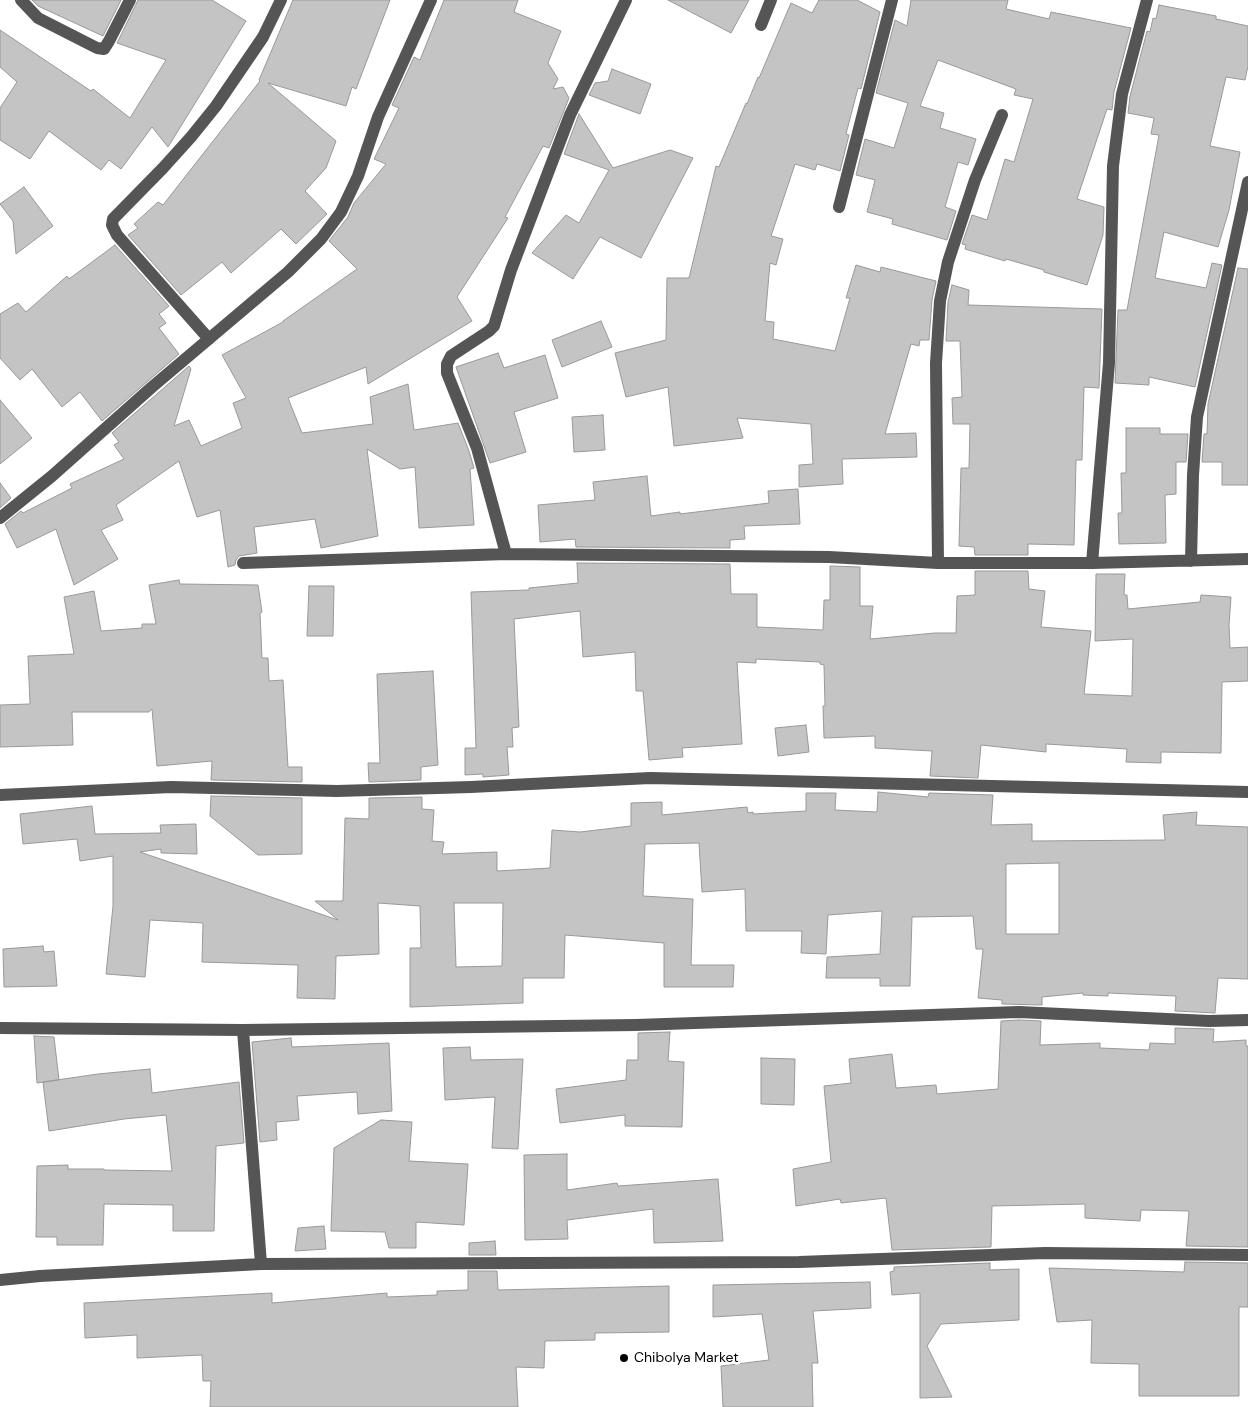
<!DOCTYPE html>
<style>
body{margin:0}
canvas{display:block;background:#fff}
</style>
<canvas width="1248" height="1407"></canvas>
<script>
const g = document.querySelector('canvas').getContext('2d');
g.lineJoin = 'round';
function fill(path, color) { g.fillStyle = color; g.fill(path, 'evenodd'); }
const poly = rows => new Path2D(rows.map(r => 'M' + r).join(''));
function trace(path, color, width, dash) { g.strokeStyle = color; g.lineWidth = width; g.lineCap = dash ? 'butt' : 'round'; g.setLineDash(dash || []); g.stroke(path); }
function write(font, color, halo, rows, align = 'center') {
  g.font = font + ' "DM Sans",sans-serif'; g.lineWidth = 5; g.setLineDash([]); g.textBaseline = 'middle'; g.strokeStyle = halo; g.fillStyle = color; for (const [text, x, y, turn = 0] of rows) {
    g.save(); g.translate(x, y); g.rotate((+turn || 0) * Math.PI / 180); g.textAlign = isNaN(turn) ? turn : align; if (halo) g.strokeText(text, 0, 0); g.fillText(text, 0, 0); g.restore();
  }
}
const building = poly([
 [32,0,121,0,103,36,38,6,32,0],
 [138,0,212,0,246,21,168,147,152,127,121,169,109,160,101,170,49,131,30,159,0,140,0,108,17,82,0,67,0,30,91,91,93,89,130,118,166,60,117,43,138,0],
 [293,0,390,0,356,89,352,87,346,106,268,83,336,141,326,168,305,191,327,214,296,244,281,229,231,273,222,262,181,295,128,235,138,228,134,224,158,202,163,205,260,81,259,80,293,0],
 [444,0,518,0,514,12,561,31,548,63,558,79,553,89,563,87,569,98,549,148,543,146,505,217,508,218,457,297,472,321,368,384,366,367,288,398,302,433,373,424,370,397,408,384,414,430,458,423,469,451,474,468,470,469,474,525,419,528,415,467,400,469,367,449,378,536,321,548,315,519,254,527,257,553,239,556,236,560,235,565,228,567,220,510,197,517,179,461,116,505,123,520,101,530,118,559,74,585,56,529,17,548,5,524,21,511,23,513,72,488,70,484,124,459,114,445,119,442,112,433,189,366,191,369,174,426,189,420,201,446,242,428,233,403,246,398,222,355,283,322,283,321,357,269,329,241,348,217,354,203,386,164,374,159,399,108,392,105,414,57,420,60,444,0],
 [668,0,749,0,731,33,668,0],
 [819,0,857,0,880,12,861,89,858,88,846,134,849,135,840,171,817,164,815,170,795,164,771,236,783,239,776,265,770,263,765,321,774,322,773,339,835,351,850,298,846,298,856,265,880,272,881,267,936,281,932,300,929,340,920,340,919,346,911,344,885,434,916,433,917,457,842,459,843,484,799,487,799,465,813,464,811,424,737,418,743,438,674,446,668,387,626,397,615,353,666,340,667,278,689,278,716,166,719,167,746,103,747,104,758,77,759,78,791,3,812,13,819,0],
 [911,0,1008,0,1006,9,1049,19,1051,12,1131,28,1114,92,1112,110,1107,109,1077,199,1104,207,1103,235,1087,285,1044,272,1044,270,1006,259,1005,261,965,249,966,245,962,244,972,215,987,220,1005,159,1014,162,1033,99,1014,95,1016,89,938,60,920,106,944,113,940,128,976,139,968,165,958,162,945,207,956,211,947,240,892,224,893,219,867,212,875,180,856,175,865,139,894,148,908,103,876,93,895,20,907,26,911,0],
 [1159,5,1216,16,1216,19,1248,26,1248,66,1245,80,1226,77,1210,146,1240,152,1229,210,1218,247,1164,232,1155,278,1206,288,1212,263,1222,265,1195,387,1149,377,1149,385,1115,383,1118,310,1127,310,1159,135,1151,134,1154,118,1128,113,1130,96,1147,31,1150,32,1153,18,1156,19,1159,5],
 [612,69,651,84,640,114,589,95,595,83,608,81,612,69],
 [579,114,613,168,670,150,693,158,641,258,600,237,573,279,532,253,566,215,579,223,609,170,564,154,579,114],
 [24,187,53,226,16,254,13,221,0,204,24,187],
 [115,245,169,306,159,314,166,323,159,328,179,354,102,421,80,392,62,407,32,369,20,380,0,358,0,314,18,303,26,312,67,276,69,279,115,245],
 [1238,268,1248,269,1248,485,1222,485,1222,462,1202,462,1204,434,1207,434,1208,404,1238,268],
 [952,285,969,290,968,305,1102,309,1099,388,1084,387,1082,460,1076,460,1074,545,1028,544,1028,555,975,555,974,547,959,546,961,468,969,468,970,424,953,424,952,398,962,397,960,341,946,341,948,302,952,285],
 [601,321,612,347,562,367,552,340,601,321],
 [498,353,504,368,545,355,558,398,514,412,526,452,490,463,456,367,498,353],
 [0,400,32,438,0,464,0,400],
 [603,415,605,450,574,452,572,417,603,415],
 [1126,428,1160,428,1160,434,1188,434,1186,462,1176,462,1176,494,1165,495,1166,543,1119,544,1118,513,1122,513,1121,473,1126,473,1126,428],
 [647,476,651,516,680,512,680,514,769,503,768,491,798,489,800,524,744,526,745,539,730,540,730,548,576,547,575,539,540,542,538,505,595,500,593,482,647,476],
 [0,483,11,498,0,508,0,483],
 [577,563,730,564,731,594,757,594,757,627,823,630,824,600,830,600,830,566,860,567,860,606,873,606,870,639,935,633,956,633,957,596,975,595,975,571,1028,571,1029,589,1045,591,1041,627,1091,631,1084,694,1132,696,1133,639,1095,641,1096,574,1125,574,1124,595,1127,595,1128,609,1200,602,1201,595,1231,597,1229,625,1230,648,1248,647,1248,681,1222,682,1221,753,1161,752,1161,763,1126,762,1127,749,1046,744,1046,752,981,745,978,778,930,776,932,751,875,748,875,736,824,738,823,706,825,706,824,665,820,664,820,662,756,659,756,663,737,662,742,744,682,748,683,757,649,760,643,691,636,691,635,652,583,657,580,611,514,619,519,727,512,728,513,747,507,747,509,775,483,777,483,774,465,775,465,748,476,748,471,592,529,590,529,588,578,583,577,563],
 [179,580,180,584,258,585,262,612,260,613,262,658,268,658,269,681,283,680,288,767,302,767,302,782,211,780,212,761,157,766,152,709,149,712,72,712,73,745,0,747,0,705,30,704,28,656,74,654,64,597,94,591,101,631,142,628,142,624,156,624,149,585,179,580],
 [309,586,334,586,333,636,307,636,309,586],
 [433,671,438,765,421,767,421,780,369,782,368,763,380,763,377,674,433,671],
 [806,725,809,752,778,756,775,728,806,725],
 [878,792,928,797,929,793,993,795,991,825,1032,824,1032,841,1165,840,1163,815,1197,812,1196,825,1248,827,1248,979,1218,978,1215,1013,1175,1011,1176,996,1108,993,1108,996,1083,995,1083,993,1042,997,1042,1005,1002,1004,1002,1000,978,998,983,949,976,949,973,916,912,917,910,986,880,986,880,978,826,978,827,957,880,954,882,911,828,915,826,954,801,953,802,931,746,931,745,889,702,892,699,843,645,844,643,896,693,899,691,965,734,965,733,987,664,987,664,943,565,935,564,978,523,978,523,1003,410,1007,410,948,421,948,420,906,378,903,379,954,336,956,335,999,297,998,298,965,202,962,203,923,150,920,145,977,106,974,113,906,113,856,80,861,77,839,23,844,20,814,92,806,95,834,161,833,160,825,196,824,197,854,161,853,161,849,140,852,338,920,315,901,343,901,345,818,369,819,369,798,422,797,422,809,434,810,432,841,444,842,442,854,497,852,497,871,550,868,552,830,580,832,631,826,631,803,662,802,662,815,747,807,748,813,753,812,753,814,806,811,806,793,836,793,835,810,877,812,878,792],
 [1059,863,1059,934,1006,934,1006,864,1059,863],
 [454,903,503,903,502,966,456,967,454,903],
 [211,796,302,798,302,854,258,855,210,816,211,796],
 [43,946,44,952,54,951,57,986,4,987,3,949,43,946],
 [1019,1020,1041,1021,1040,1045,1100,1043,1100,1048,1149,1050,1150,1043,1175,1044,1175,1028,1214,1029,1213,1042,1246,1040,1246,1046,1248,1046,1248,1247,1186,1246,1189,1211,1141,1210,1140,1221,1085,1218,1085,1204,992,1206,991,1247,892,1250,886,1198,841,1203,840,1199,796,1206,793,1169,831,1162,824,1086,851,1083,849,1059,892,1054,896,1088,936,1085,937,1094,998,1089,1001,1021,1019,1020],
 [670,1032,668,1061,684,1062,682,1127,625,1126,625,1115,560,1123,556,1089,626,1080,627,1060,638,1060,638,1033,670,1032],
 [34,1036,54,1037,59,1080,37,1083,34,1036],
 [291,1038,292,1047,389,1043,392,1111,358,1114,357,1092,297,1096,299,1120,276,1122,277,1140,260,1142,252,1042,291,1038],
 [470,1047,471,1060,523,1059,518,1149,492,1148,495,1097,445,1100,443,1048,470,1047],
 [761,1058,795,1059,794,1105,761,1104,761,1058],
 [150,1069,152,1093,239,1082,244,1143,216,1146,214,1231,173,1231,173,1205,104,1204,103,1245,57,1245,57,1237,36,1237,37,1166,68,1165,68,1169,104,1169,104,1170,172,1171,166,1115,124,1119,49,1131,43,1082,98,1074,150,1069],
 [381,1120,412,1122,409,1161,468,1164,464,1225,416,1222,416,1248,389,1248,385,1232,331,1231,334,1148,381,1120],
 [567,1154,567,1190,617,1183,618,1186,718,1179,723,1241,654,1243,653,1209,567,1220,568,1239,525,1240,524,1155,567,1154],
 [324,1226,326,1249,295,1251,298,1228,324,1226],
 [495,1241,496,1255,469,1255,469,1243,495,1241],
 [1185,1262,1248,1263,1248,1307,1239,1307,1239,1396,1139,1396,1139,1364,1091,1363,1092,1320,1057,1322,1049,1268,1184,1272,1185,1262],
 [990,1263,990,1270,1019,1269,1019,1320,941,1324,927,1346,952,1397,920,1398,920,1293,892,1295,890,1272,894,1271,894,1267,990,1263],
 [468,1271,497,1271,498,1290,669,1286,669,1332,595,1333,595,1340,545,1341,544,1368,516,1367,518,1407,210,1407,211,1381,203,1381,202,1355,137,1358,137,1335,85,1338,84,1303,272,1293,272,1303,387,1293,387,1297,437,1295,437,1291,468,1290,468,1271],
 [870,1282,871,1308,813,1311,818,1363,812,1363,813,1407,723,1407,721,1366,769,1360,762,1314,713,1317,713,1285,870,1282]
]);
fill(building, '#c4c4c4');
trace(building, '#999', 1);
trace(poly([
 [21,0,38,18,97,48,104,49,109,41,130,0],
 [761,25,771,0],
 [839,207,892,0],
 [209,339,117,235,112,225,113,219,163,168,191,137,216,106,263,37,281,0],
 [0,518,52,476,152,387,288,272,321,239,341,212,358,176,378,117,431,0],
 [506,554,477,448,447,373,447,364,451,356,489,331,494,326,511,270,570,115,626,0],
 [1191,561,1193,475,1197,417,1248,182],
 [243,563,506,554,829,557,938,563,1092,563,1248,559],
 [938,563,936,363,940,301,948,262,975,180,1002,115],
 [1092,563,1109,363,1113,166,1122,94,1147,0],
 [0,795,171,787,337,791,471,787,650,778,1248,792],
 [0,1028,243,1030],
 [261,1264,243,1030,636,1025,1019,1012,1209,1021,1248,1020],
 [0,1280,40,1276,261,1264,799,1262,1045,1253,1248,1255]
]), '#555', 12);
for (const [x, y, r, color] of [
 [624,1358,5,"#000"]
]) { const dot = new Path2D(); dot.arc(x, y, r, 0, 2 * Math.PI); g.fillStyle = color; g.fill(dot); trace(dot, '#fff', 2); }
write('14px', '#000', '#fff', [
 ["Chibolya Market",634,1358]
], 'left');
</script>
